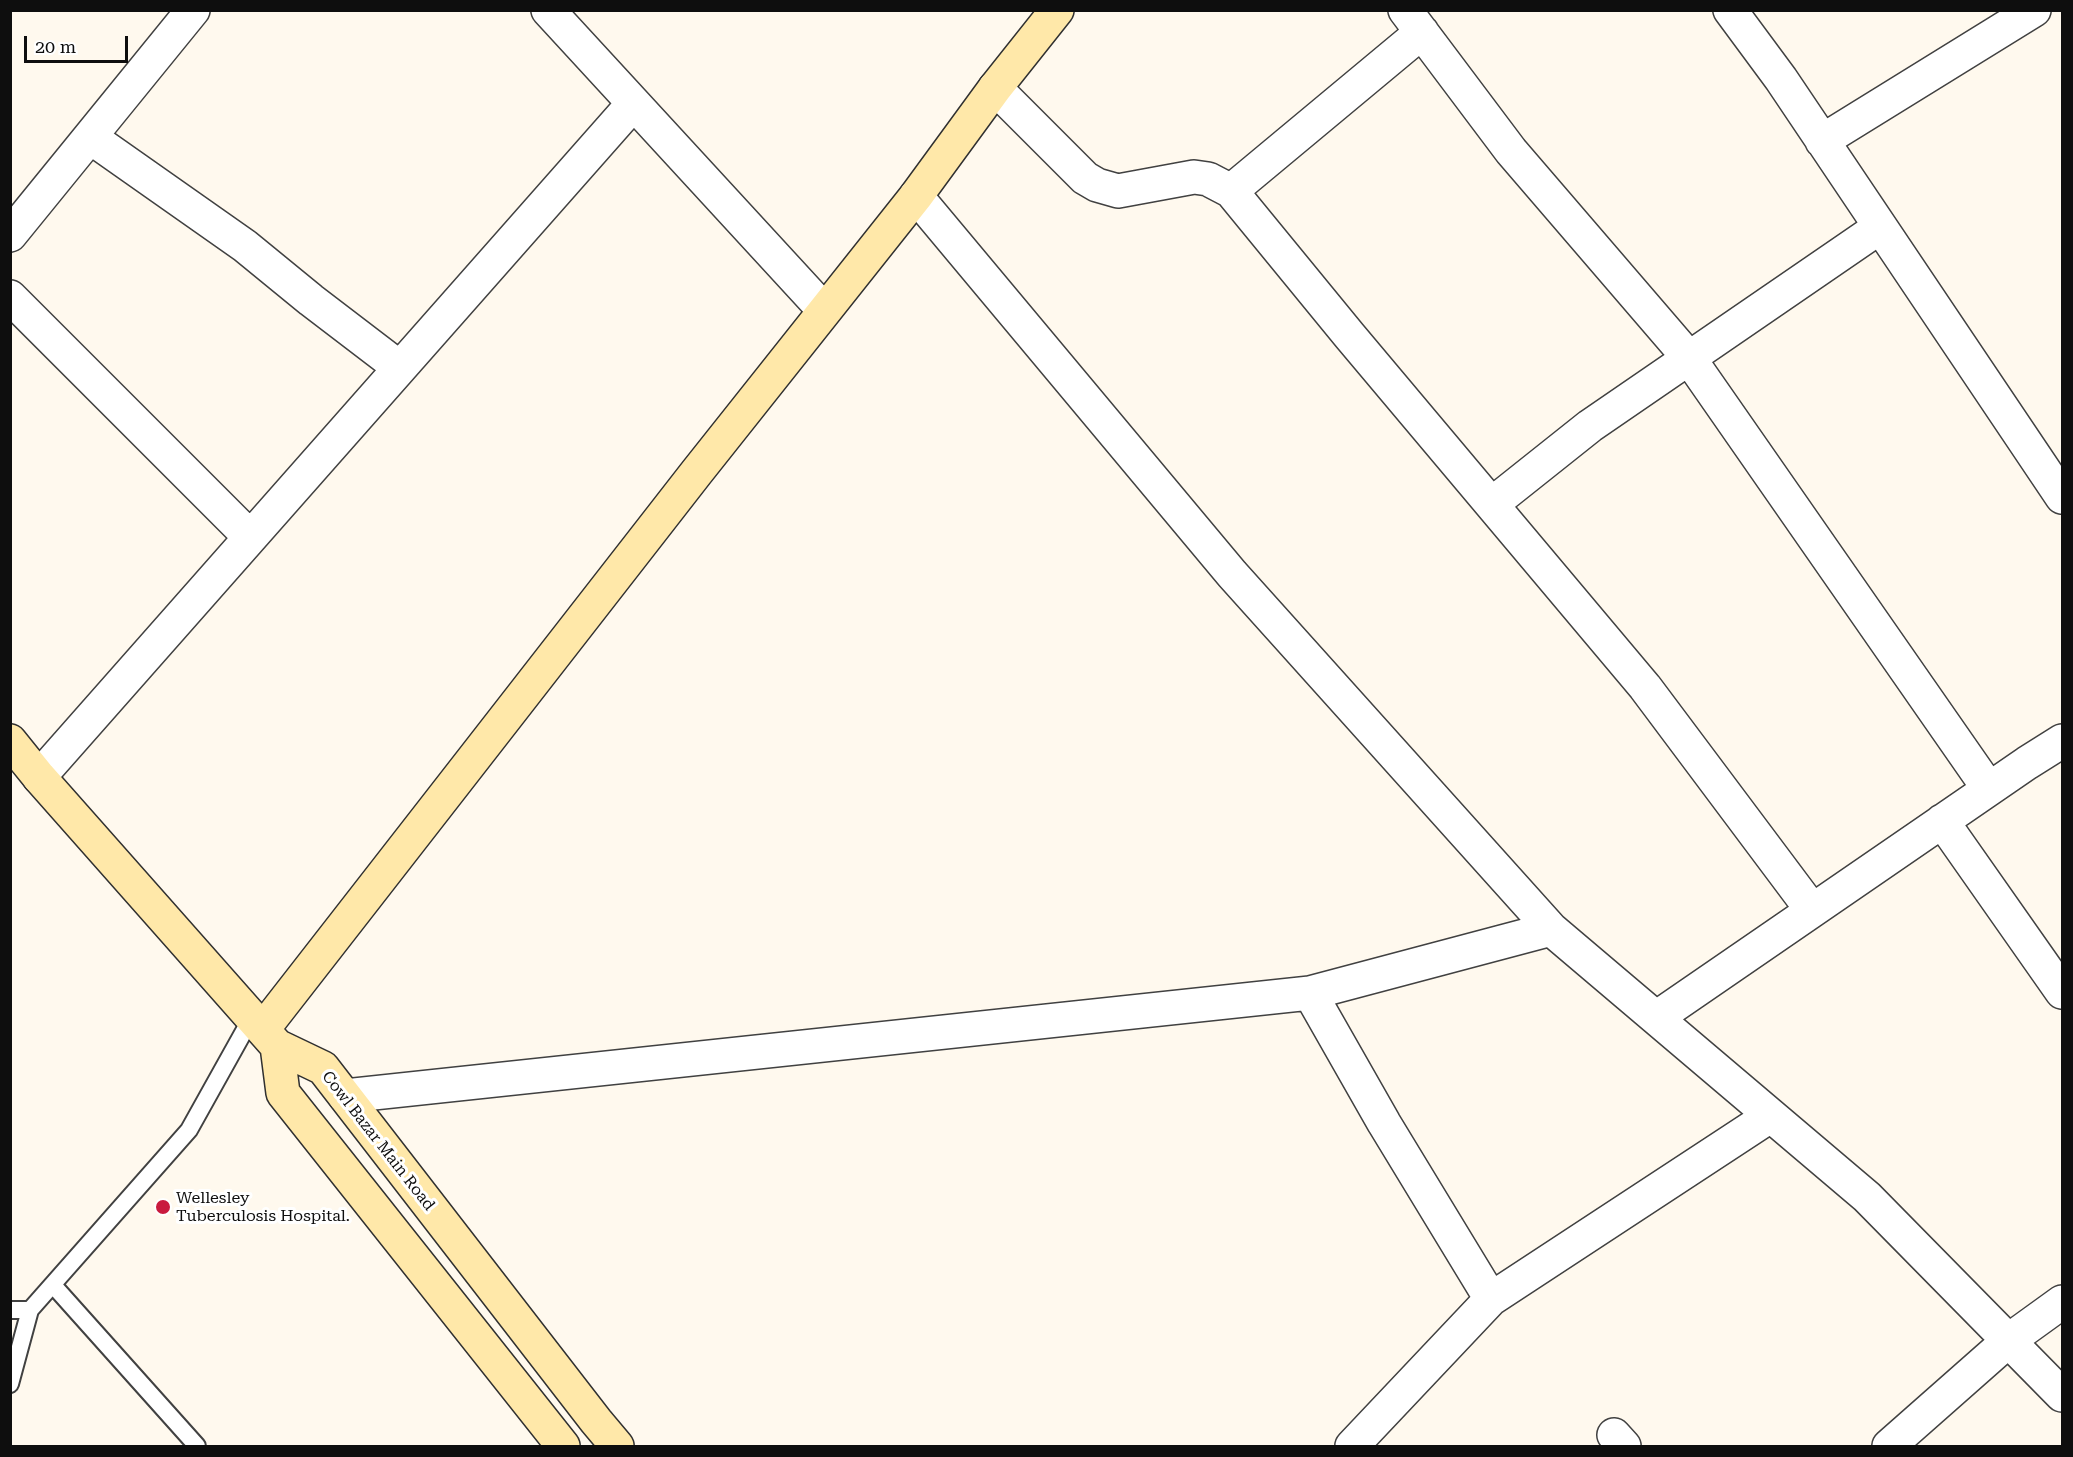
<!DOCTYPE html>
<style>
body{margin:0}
#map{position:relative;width:2073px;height:1457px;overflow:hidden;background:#fff9ee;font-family:"Roboto Serif",serif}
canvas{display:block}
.frame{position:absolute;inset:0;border:12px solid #0e0e0e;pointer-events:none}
.scale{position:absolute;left:24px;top:36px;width:104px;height:27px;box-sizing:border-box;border:3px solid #0e0e0e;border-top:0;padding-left:8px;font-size:18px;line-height:21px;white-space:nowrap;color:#0e0e0e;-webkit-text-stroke:4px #fff;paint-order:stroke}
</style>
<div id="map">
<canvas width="2073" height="1457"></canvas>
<div class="frame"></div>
<div class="scale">20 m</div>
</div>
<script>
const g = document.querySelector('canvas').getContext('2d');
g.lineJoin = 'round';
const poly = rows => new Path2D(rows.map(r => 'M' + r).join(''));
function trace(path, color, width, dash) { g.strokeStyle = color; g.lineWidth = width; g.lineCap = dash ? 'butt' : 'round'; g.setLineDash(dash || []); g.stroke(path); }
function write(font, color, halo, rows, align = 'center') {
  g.font = font + ' "Roboto Serif",serif'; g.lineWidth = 6; g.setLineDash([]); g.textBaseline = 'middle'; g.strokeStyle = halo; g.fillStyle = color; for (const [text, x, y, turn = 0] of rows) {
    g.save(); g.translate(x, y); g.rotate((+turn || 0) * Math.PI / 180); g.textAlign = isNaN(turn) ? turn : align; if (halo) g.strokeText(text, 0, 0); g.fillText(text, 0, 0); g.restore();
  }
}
const lane = poly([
 [53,1285,197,1446],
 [10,1310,30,1310],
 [10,1384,30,1310,189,1130,252,1017]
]);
const street = poly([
 [548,10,824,310],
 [1405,10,1511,151,1689,358,1989,789],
 [1730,10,1781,79,2062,497],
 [995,88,1085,178,1097,185,1118,191,1194,177,1208,179,1231,191,1349,335,1645,687,1812,910],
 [90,137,245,246,311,300,400,368],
 [1822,141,2034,10],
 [1231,191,1422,32],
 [916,196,1232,574,1551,929,1867,1197,2062,1395],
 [10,235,193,10],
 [10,297,250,537],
 [1492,504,1590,426,1880,227],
 [39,777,633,104],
 [1942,821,2062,992],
 [1310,993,1384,1123,1491,1299],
 [1656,1018,2027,763,2062,741],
 [345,1096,1310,993,1551,929],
 [1614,1435,1624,1446],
 [1352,1446,1491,1299,1770,1116],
 [1889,1446,2008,1341,2062,1302]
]);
const secondary = poly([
 [10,741,39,777,277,1046,323,1068,596,1421,617,1446],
 [263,1029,696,473,916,196,995,88,1057,10],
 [277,1046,283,1093,563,1446]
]);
trace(lane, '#414141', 20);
trace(street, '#414141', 36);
trace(secondary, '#303030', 36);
trace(lane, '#fff', 16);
trace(street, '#fff', 33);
trace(secondary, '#ffe8a9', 33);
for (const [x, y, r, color] of [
 [163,1207,8,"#c91b3e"]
]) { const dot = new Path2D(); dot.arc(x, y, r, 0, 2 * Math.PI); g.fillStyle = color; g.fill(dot); trace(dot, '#fff', 2); }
write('16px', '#0e0e0e', '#fff', [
 ["Cowl Bazar Main Road",378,1141,52]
]);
write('16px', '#0e0e0e', '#fff', [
 ["Wellesley",176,1198],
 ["Tuberculosis Hospital.",176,1216]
], 'left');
</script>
